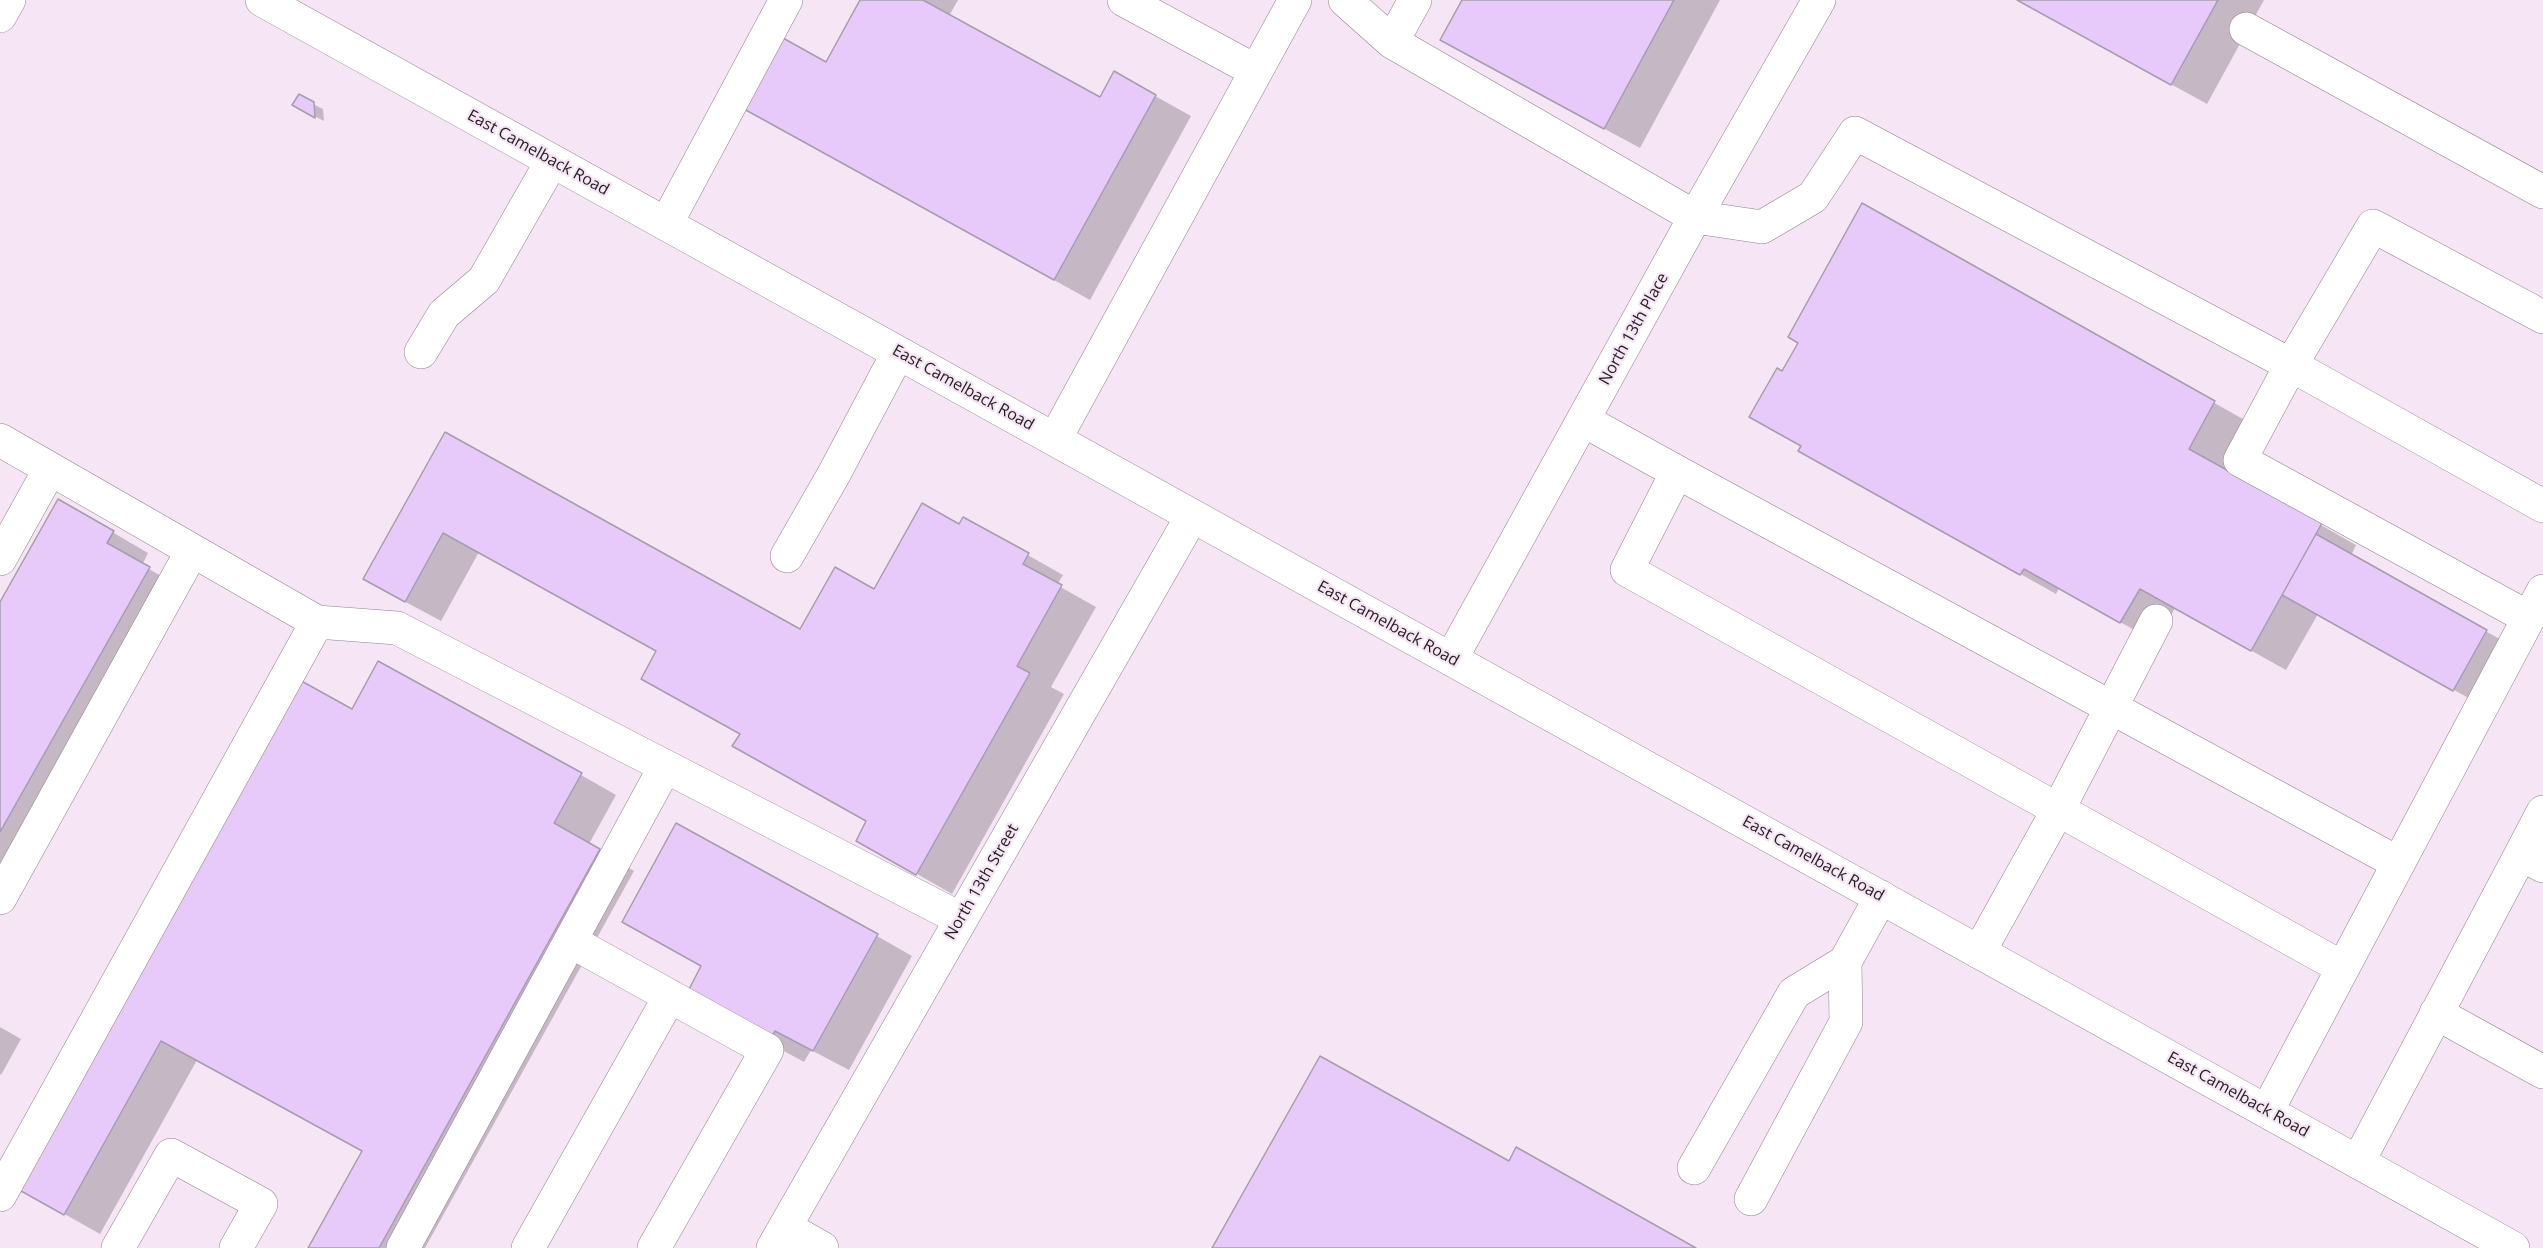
<!DOCTYPE html>
<style>
body{margin:0}
canvas{display:block;background:#f6e6f5}
</style>
<canvas width="2543" height="1248"></canvas>
<script>
const g = document.querySelector('canvas').getContext('2d');
g.lineJoin = 'round';
function fill(path, color) { g.fillStyle = color; g.fill(path, 'evenodd'); }
const poly = rows => new Path2D(rows.map(r => 'M' + r).join(''));
function trace(path, color, width, dash) { g.strokeStyle = color; g.lineWidth = width; g.lineCap = dash ? 'butt' : 'round'; g.setLineDash(dash || []); g.stroke(path); }
function write(font, color, halo, rows, align = 'center') {
  g.font = font + ' "Open Sans",sans-serif'; g.lineWidth = 4.5; g.setLineDash([]); g.textBaseline = 'middle'; g.strokeStyle = halo; g.fillStyle = color; for (const [text, x, y, turn = 0] of rows) {
    g.save(); g.translate(x, y); g.rotate((+turn || 0) * Math.PI / 180); g.textAlign = isNaN(turn) ? turn : align; if (halo) g.strokeText(text, 0, 0); g.fillText(text, 0, 0); g.restore();
  }
}
fill(poly([
 [862,0,958,0,949,16,1100,99,1114,73,1191,116,1090,300,781,129,827,64],
 [1464,0,1720,0,1640,148,1477,60],
 [2018,0,2264,0,2207,104],
 [313,104,323,109,324,121,303,110],
 [1863,205,2250,423,2224,470,2356,545,2351,556,2514,647,2481,705,2318,614,2286,670,2175,608,2156,642,2059,588,2056,594,1835,470,1802,446,1782,373,1800,343],
 [446,434,801,631,874,591,960,526,964,519,1063,575,1057,585,1096,607,1051,687,1064,694,952,894,858,840,868,821,741,734,658,651,479,552,441,621,400,599],
 [59,501,148,553,142,565,184,589,0,914,0,605],
 [352,711,581,775,616,795,589,844,634,871,425,1248,310,1248,363,1151,197,1060,100,1234,52,1207],
 [877,936,912,956,849,1070,811,1050,804,1062,722,1017,703,966],
 [0,1027,21,1039,1,1075,0,1074]
]), '#0003');
const building = poly([
 [860,0,923,0,1100,97,1114,71,1156,95,1054,280,744,109,783,38,826,62,860,0],
 [1462,0,1674,0,1604,129,1440,40,1462,0],
 [2017,0,2218,0,2171,85,2017,0],
 [299,94,314,102,315,118,292,105,299,94],
 [1862,203,2215,401,2189,449,2322,523,2251,651,2140,589,2120,623,2024,569,2020,575,1798,451,1801,446,1749,417,1777,368,1782,371,1798,343,1788,337,1862,203],
 [445,432,800,629,835,567,874,589,922,503,959,524,963,517,1029,553,1023,564,1062,585,1017,666,1030,673,916,875,856,841,866,821,732,746,740,734,641,679,656,651,443,533,405,602,363,579,445,432],
 [58,499,114,531,107,543,150,567,0,832,0,602,58,499],
 [2316,534,2487,630,2453,691,2282,595,2316,534],
 [378,661,582,773,554,823,600,849,379,1248,308,1248,362,1151,161,1041,64,1215,14,1187,296,678,352,709,378,661],
 [676,823,878,934,813,1051,775,1031,768,1043,685,997,701,966,622,922,676,823],
 [1320,1056,1509,1161,1516,1147,1696,1248,1212,1248,1320,1056]
]);
fill(building, '#e8cafa');
trace(building, '#a69cad', 1.5);
const minor = poly([
 [1124,0,1254,70],
 [1345,0,1392,42],
 [1415,0,1392,42,1695,217,1762,227,1813,197,1855,133,2291,365,2373,226,2543,317],
 [0,16,9,0],
 [2246,29,2543,192],
 [666,224,786,0],
 [421,352,444,314,484,280,552,161],
 [1583,420,1677,472,1627,570,2343,968],
 [1055,439,1295,0],
 [0,440,317,622,0,1195],
 [1677,472,2398,863],
 [787,556,834,474,898,353],
 [0,559,50,469],
 [2529,618,2240,460,2291,365,2543,506],
 [317,622,397,628,961,919],
 [1451,659,1695,217,1819,0],
 [2521,854,2543,812],
 [0,898,192,551],
 [572,942,767,1050,654,1248],
 [1979,952,2058,810,2156,621],
 [2436,1013,2543,1072],
 [2267,1111,2543,591],
 [2358,1162,2521,854,2543,866],
 [1694,1168,1794,993,1845,962],
 [1751,1199,1846,1022,1845,962,1881,897],
 [785,1227,822,1248],
 [118,1248,171,1155,261,1204,236,1248],
 [403,1248,665,767],
 [528,1248,670,996],
 [773,1248,1192,516]
]);
const major = poly([
 [262,0,2513,1248]
]);
trace(minor, '#8f808e', 34);
trace(major, '#8f808e', 34);
trace(minor, '#fff', 33);
trace(major, '#fff', 33);
write('16px', '#241e23', '#f6e6f5', [
 ["East Camelback Road",538,153,29],
 ["North 13th Place",1634,329,-61],
 ["East Camelback Road",963,388,29],
 ["East Camelback Road",1388,624,29],
 ["East Camelback Road",1813,859,29],
 ["North 13th Street",982,882,-60],
 ["East Camelback Road",2238,1095,29]
]);
</script>
